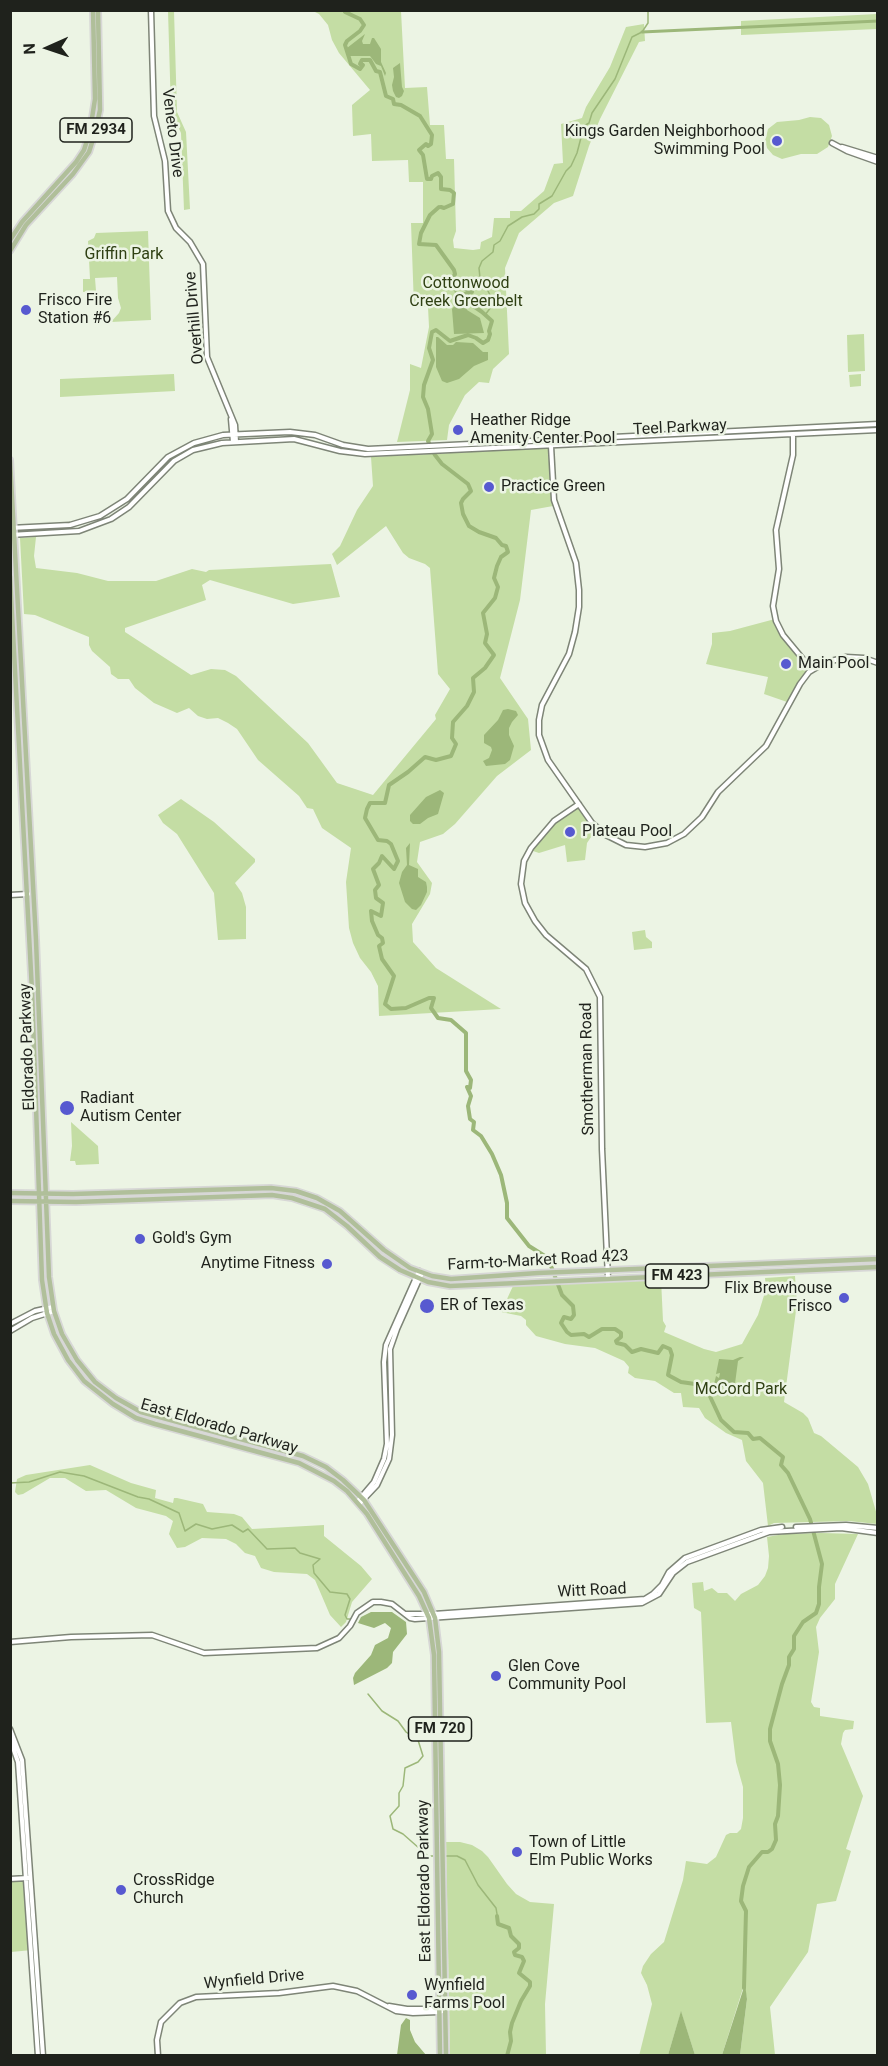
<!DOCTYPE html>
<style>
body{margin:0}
#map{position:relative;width:888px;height:2066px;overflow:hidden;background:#ecf4e4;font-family:Roboto,sans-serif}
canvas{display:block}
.frame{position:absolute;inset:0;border:12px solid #1f221c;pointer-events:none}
.north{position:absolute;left:18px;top:18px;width:60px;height:60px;-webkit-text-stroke:4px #ecf4e4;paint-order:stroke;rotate:267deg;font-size:16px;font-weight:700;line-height:24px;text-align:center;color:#1f221c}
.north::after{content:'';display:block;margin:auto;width:21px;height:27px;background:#1f221c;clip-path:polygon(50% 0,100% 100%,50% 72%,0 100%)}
</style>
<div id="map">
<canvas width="888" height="2066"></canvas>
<div class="frame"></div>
<div class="north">N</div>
</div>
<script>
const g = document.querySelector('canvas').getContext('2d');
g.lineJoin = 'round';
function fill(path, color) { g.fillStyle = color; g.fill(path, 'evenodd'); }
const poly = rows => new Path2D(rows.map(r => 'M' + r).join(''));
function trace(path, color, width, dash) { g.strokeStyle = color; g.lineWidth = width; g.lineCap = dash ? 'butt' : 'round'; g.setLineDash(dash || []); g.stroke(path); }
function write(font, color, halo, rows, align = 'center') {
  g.font = font + ' Roboto,sans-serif'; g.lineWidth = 5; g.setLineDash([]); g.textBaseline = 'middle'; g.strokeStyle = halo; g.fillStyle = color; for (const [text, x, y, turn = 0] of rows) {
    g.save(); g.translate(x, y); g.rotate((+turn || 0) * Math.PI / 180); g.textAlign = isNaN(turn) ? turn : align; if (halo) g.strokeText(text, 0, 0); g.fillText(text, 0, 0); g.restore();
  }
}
fill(poly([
 [168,11,174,11,177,112,186,132,190,209,184,210,181,133,171,111],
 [313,11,401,11,405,88,427,87,430,125,444,125,446,159,454,159,456,231,453,240,454,248,473,250,480,249,481,242,492,237,494,218,510,218,510,211,521,211,544,191,554,164,563,163,561,124,582,118,586,107,610,67,626,27,644,24,645,41,639,42,600,119,589,146,573,196,554,203,519,233,505,268,509,354,493,369,489,383,479,382,465,395,449,425,447,440,397,442,410,390,410,364,421,368,429,327,428,307,414,307,411,223,423,223,423,182,409,182,408,160,372,161,371,134,353,136,352,105,370,90,339,53,332,40,328,25,319,14],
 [877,14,877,29,741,35,741,21],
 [810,117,821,118,829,125,832,136,828,147,817,154,801,154,782,159,773,155,767,148,765,141,768,129,777,122,799,120],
 [148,231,151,320,111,322,119,313,121,308,118,298,117,277,95,278,96,291,83,292,83,279,90,279,88,241,94,238,96,233],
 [864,334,865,371,848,372,847,335],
 [174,374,175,391,60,397,60,379],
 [861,374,861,386,850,387,849,375],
 [548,448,553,506,531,510,520,600,500,678,528,719,531,750,497,776,455,824,443,834,420,842,417,862,432,883,430,894,412,924,413,942,436,968,501,1009,379,1016,378,986,371,972,360,958,353,943,349,928,346,882,351,848,322,828,313,809,307,808,299,796,258,760,237,729,228,723,218,718,207,719,198,716,189,708,177,713,154,703,135,688,129,679,118,679,111,674,110,667,92,651,89,645,89,637,35,615,24,614,20,538,36,537,34,556,36,568,77,573,108,581,156,581,192,569,206,572,209,570,331,564,340,597,293,604,210,580,202,585,206,600,125,628,125,632,191,675,211,669,225,670,236,676,308,743,337,783,373,795,436,719,435,715,450,689,438,674,430,568,425,564,409,558,403,553,386,526,337,565,332,554,340,546,357,510,373,486,371,457],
 [775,619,779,628,812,670,804,679,790,703,764,694,768,677,706,664,712,644,712,633,730,631],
 [181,799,214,822,255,859,255,862,235,883,242,893,246,907,246,939,218,940,214,893,177,834,163,823,158,815],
 [579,804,597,828,587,843,585,860,567,862,565,845,539,853,533,851,531,848,554,821],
 [645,930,646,937,652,942,652,948,634,950,632,932],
 [71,1122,98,1146,99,1164,76,1165,75,1161,70,1161,72,1146],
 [795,1276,797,1303,784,1402,803,1413,808,1418,814,1433,821,1436,858,1467,868,1484,877,1515,877,1524,849,1521,774,1523,768,1526,763,1483,746,1461,742,1440,726,1433,705,1418,699,1408,683,1407,681,1393,674,1393,655,1381,635,1378,628,1373,629,1367,624,1361,595,1348,565,1344,536,1336,526,1325,526,1320,521,1316,501,1312,513,1286,661,1279,663,1321,666,1326,664,1332,704,1349,716,1352,742,1344,758,1315,766,1289,765,1278],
 [90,1465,131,1483,156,1490,155,1498,173,1503,174,1498,177,1498,203,1504,207,1512,234,1514,242,1517,252,1529,324,1525,324,1536,361,1566,372,1579,352,1602,346,1622,341,1627,330,1615,315,1580,307,1574,274,1572,261,1568,255,1556,245,1553,236,1544,226,1539,202,1538,185,1547,177,1548,169,1534,173,1521,166,1516,136,1508,106,1490,86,1491,65,1478,50,1478,23,1494,18,1495,15,1492,17,1479,26,1475],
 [821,1533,858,1534,835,1584,835,1599,820,1618,816,1627,819,1652,811,1702,814,1707,820,1708,820,1716,854,1721,853,1729,845,1730,843,1733,841,1744,863,1796,846,1849,851,1851,836,1901,817,1904,808,1952,770,2007,775,2055,740,2055,747,1999,744,1985,722,2055,695,2055,681,2012,668,2055,639,2056,652,2004,647,1985,641,1973,643,1966,651,1954,664,1942,683,1880,686,1861,707,1864,716,1857,726,1835,730,1833,737,1833,741,1829,743,1818,743,1787,736,1762,731,1722,706,1723,701,1612,694,1608,692,1583,703,1582,704,1591,712,1588,718,1593,727,1593,735,1601,741,1594,758,1585,765,1576,768,1568,769,1556,767,1537,784,1534],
 [446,1842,460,1842,472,1845,482,1851,488,1857,507,1884,516,1894,530,1902,554,1904,545,2004,546,2055,450,2055],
 [27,1878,32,1950,11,1952,11,1879]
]), '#c4dda4');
fill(poly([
 [365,34,362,41,363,44,370,44,372,38,374,38,381,49,381,62,386,73,385,76,381,66,376,64,370,56,350,56,347,48],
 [400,63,402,87,404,91,402,96,399,98,396,97,393,91,392,85,394,77,393,68],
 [454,290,460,294,467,310,480,318,484,333,454,334,452,309,458,302],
 [436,337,438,337,447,345,453,345,456,342,473,343,483,352,488,352,488,360,474,366,459,379,447,383,442,381,436,367],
 [508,709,516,711,518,715,512,722,509,728,509,735,514,746,510,760,505,764,486,766,483,761,489,758,492,750,491,747,484,743,484,735,498,720,503,710],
 [440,790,444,793,438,814,428,818,420,824,413,824,410,821,410,815,426,797],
 [410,843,409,865,418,869,418,877,426,882,427,887,427,892,421,905,416,910,412,909,405,902,399,883,402,872,407,865,406,848],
 [740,1357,744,1357,738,1361,734,1391,714,1384,716,1376,719,1378,720,1373,716,1374,719,1359,733,1360],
 [371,1612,392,1612,406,1622,407,1634,393,1652,392,1663,387,1668,354,1685,353,1678,355,1673,371,1655,375,1645,388,1638,391,1628,385,1623,374,1628,358,1623,361,1617],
 [745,1984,747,1999,740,2055,722,2055],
 [681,2011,695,2055,668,2055],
 [406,2018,410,2020,410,2030,415,2042,426,2055,397,2055,401,2025]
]), '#9cb779');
trace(poly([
 [485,315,491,307,492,299,487,289,489,283,480,278,479,268,482,261,493,252,494,245,500,241,508,226,522,217,534,214,539,209,539,204,552,196,566,171,571,166,577,153,584,126,589,123,592,113,615,79,632,37,642,32,648,23,648,10],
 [10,1483,29,1482,60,1472,84,1476,138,1497,149,1499,179,1513,185,1531,196,1524,212,1529,232,1525,243,1532,248,1529,267,1549,295,1548,300,1553,320,1559,313,1565,314,1573,330,1592,347,1594,350,1599,345,1615,347,1619,350,1619],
 [368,1694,382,1711,398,1721,406,1732,418,1740,423,1756,418,1762,405,1768,403,1786,399,1793,399,1806,390,1816,393,1829,403,1834,428,1856,435,1856],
 [446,1856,457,1856,465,1860,478,1885,496,1908,497,1914]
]), '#9cb779', 1.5);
trace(poly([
 [642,32,878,21]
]), '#9cb779', 3);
trace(poly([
 [345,12,360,19,364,25,360,31,347,41,345,45,351,64,360,69,363,65,360,64,362,60,370,60,376,71,380,72,386,96,393,99,394,104,401,105,420,116,432,135,431,144,428,146,426,144,419,150,423,155,427,179,431,179,432,176,438,173,441,177,441,189,450,190,454,193,453,204,444,208,441,207],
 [439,207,430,215,421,233,419,244,436,245,454,270,455,274,452,280,455,287,458,286,472,292,465,294,466,301,482,312,492,321,489,331,490,334,488,340,483,343,476,338,468,335,450,341,436,330,432,332,429,348,433,360,424,385,423,397,428,409,432,434,428,441,435,455,442,464,468,484,471,491,463,499,461,503,463,514,469,526,479,532,496,538,502,545,506,546,508,552,501,557,497,566,494,578,498,587,495,598,483,613,487,634,485,643,494,655,485,668,473,678,474,692,467,706,453,722,452,738,456,744,451,756,436,760,425,757,408,772,389,785,385,803,370,803,367,809,365,818,378,840,387,841,391,844,398,861,394,869,382,856,379,863,373,869,379,885,375,890,376,898,383,903,381,916,371,911,372,921,378,935,382,938,383,943,379,946,382,959,394,976,385,1004,391,1009,406,1008,429,998,434,998,431,1008,438,1018,451,1020,466,1033,466,1071,471,1080,470,1088,467,1087,471,1096,468,1106,470,1119,474,1122,473,1130,481,1136,492,1154,501,1175,507,1203,507,1218,529,1246,548,1258,562,1295,573,1306,574,1315,571,1319,564,1317,561,1323,567,1332,571,1335,584,1334,589,1337,602,1329,615,1329,621,1333,621,1337,616,1341,617,1343,625,1345,632,1352,641,1349,658,1353,663,1346,670,1349,672,1355,668,1375,681,1382,695,1384,707,1390,721,1420,734,1432,748,1433,753,1439,760,1438,783,1457,781,1465,788,1473,810,1519,822,1564,819,1587,819,1604,816,1613,803,1622,794,1636,794,1649,789,1657,789,1665,782,1684,770,1729,770,1741,778,1764,780,1785,778,1816,775,1824,776,1840,772,1849,768,1852,762,1852,749,1867,743,1886,741,1901,746,1911,744,1988],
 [497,1916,498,1924,509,1928,511,1936,519,1944,519,1948,514,1952,515,1955,522,1957,524,1961,519,1973,530,1982,530,1986,521,2001,512,2023,510,2032,511,2041,507,2056]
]), '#9cb779', 4);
const secondary = poly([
 [151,10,154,116,165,161,168,211,176,228,190,242,203,264,207,357,235,425,236,442],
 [832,143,847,151,878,162],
 [842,147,878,158],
 [231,419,233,442],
 [793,434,793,455,776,530,779,569,773,606,776,621,783,635,812,670],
 [551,446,554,500,576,563,579,590,579,607,575,632,569,654,542,705,539,720,539,735,548,760,592,823,606,835,626,845,645,847,667,843,684,834,702,817,718,792,766,746,800,684,809,672,824,663,846,657,864,658,878,663],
 [10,528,70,525,100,516,127,499,168,457,194,443,223,435,290,432,315,435,343,445,368,449,878,424],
 [10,535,79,531,111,519,129,507,174,461,193,450,222,443,294,439,340,451,365,454,878,430],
 [579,804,554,821,531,848,524,861,521,884,525,903,535,921,546,935,586,969,600,997,602,1149,608,1278],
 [10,895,28,894],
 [10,1324,35,1311,53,1307],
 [10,1331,32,1318,54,1311],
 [357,1502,374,1482,384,1459,387,1444,384,1362,386,1345,419,1271],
 [359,1504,377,1485,389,1459,392,1435,390,1349,397,1329,422,1273],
 [796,1527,846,1525,878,1528],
 [406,1614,434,1614,645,1599,653,1594,662,1585,669,1572,685,1558,761,1530,782,1527],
 [10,1642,71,1637,152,1635,204,1653,317,1648,339,1638,350,1626,357,1613,373,1602,381,1602,392,1604,410,1618,415,1619,642,1603,659,1594,673,1573,687,1562,769,1532,841,1528,878,1533],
 [10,1729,22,1760,43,2056],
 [10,1739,18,1762,38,2056],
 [10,1879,28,1878],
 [389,2006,407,2009,441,2009],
 [158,2056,157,2040,161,2022,180,2003,196,1997,279,1993,333,1986,357,1991,396,2011,413,2013,439,2012,445,2010]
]);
const primary = poly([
 [10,240,22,222,76,162,84,150,90,131,95,99,93,10],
 [10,251,26,225,73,174,89,152,95,133,100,110,98,10],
 [10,460,36,940,49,1277,54,1311,62,1334,77,1360,95,1382,116,1398,141,1412,303,1456,326,1467,343,1480,364,1500,424,1592,435,1618,439,1652,446,2056],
 [10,576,32,991,42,1280,47,1313,54,1334,68,1360,84,1381,113,1404,136,1418,155,1424,299,1463,334,1481,347,1491,367,1514,419,1596,429,1618,434,1655,440,2056],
 [10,1193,73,1194,271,1188,296,1191,317,1198,340,1211,384,1250,410,1268,432,1276,451,1279,538,1273,878,1259],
 [10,1201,76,1202,272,1195,292,1198,325,1209,347,1226,380,1257,400,1270,428,1282,450,1286,878,1267]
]);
trace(secondary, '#7e8577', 7);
trace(primary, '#d7d7d6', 8);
trace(secondary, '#fff', 4);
trace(primary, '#b0bf9a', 4.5);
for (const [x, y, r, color] of [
 [777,141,6,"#5759d0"],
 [26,310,6,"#5759d0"],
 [458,430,6,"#5759d0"],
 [489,487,6,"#5759d0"],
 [786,664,6,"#5759d0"],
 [570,832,6,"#5759d0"],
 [67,1108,8,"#5759d0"],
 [140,1239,6,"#5759d0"],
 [327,1264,6,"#5759d0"],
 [844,1298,6,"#5759d0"],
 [427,1306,8,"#5759d0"],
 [496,1676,6,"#5759d0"],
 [517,1852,6,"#5759d0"],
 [121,1890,6,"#5759d0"],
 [412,1995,6,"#5759d0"]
]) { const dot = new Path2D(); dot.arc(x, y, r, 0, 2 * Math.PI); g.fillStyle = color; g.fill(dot); trace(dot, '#ecf4e4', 2); }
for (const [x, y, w] of [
 [96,130,72],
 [677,1276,63],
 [440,1729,63]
]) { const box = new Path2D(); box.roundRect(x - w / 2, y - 12, w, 24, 4.5); g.fillStyle = '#ecf4e4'; g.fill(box); trace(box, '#1f221c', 1.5); }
write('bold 15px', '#1f221c', null, [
 ["FM 2934",96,130],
 ["FM 423",677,1276],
 ["FM 720",440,1729]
]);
write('16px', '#1f221c', '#ecf4e4', [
 ["Kings Garden Neighborhood",765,132,"right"],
 ["Swimming Pool",765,150,"right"],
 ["Frisco Fire",38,301],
 ["Station #6",38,319],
 ["Heather Ridge",470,421],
 ["Amenity Center Pool",470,439],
 ["Practice Green",501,487],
 ["Main Pool",798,664],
 ["Plateau Pool",582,832],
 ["Radiant",80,1099],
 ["Autism Center",80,1117],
 ["Gold's Gym",152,1239],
 ["Anytime Fitness",315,1264,"right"],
 ["Flix Brewhouse",832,1289,"right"],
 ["Frisco",832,1307,"right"],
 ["ER of Texas",440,1306],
 ["Glen Cove",508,1667],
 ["Community Pool",508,1685],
 ["Town of Little",529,1843],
 ["Elm Public Works",529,1861],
 ["CrossRidge",133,1881],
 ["Church",133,1899],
 ["Wynfield",424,1986],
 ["Farms Pool",424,2004]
], 'left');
write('16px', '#1f221c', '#ecf4e4', [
 ["Veneto Drive",172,133,83],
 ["Overhill Drive",195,318,-95],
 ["Teel Parkway",680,428,-3],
 ["Eldorado Parkway",28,1047,-92],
 ["Smotherman Road",588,1069,-91],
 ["Farm-to-Market Road 423",538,1261,-3],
 ["East Eldorado Parkway",219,1427,16],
 ["Witt Road",592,1591,-3],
 ["East Eldorado Parkway",425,1881,-91],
 ["Wynfield Drive",254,1980,-5]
]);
write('16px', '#2f4013', '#ecf4e4', [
 ["Griffin Park",124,255],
 ["Cottonwood",466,284],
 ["Creek Greenbelt",466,302],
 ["McCord Park",741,1390]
]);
</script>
